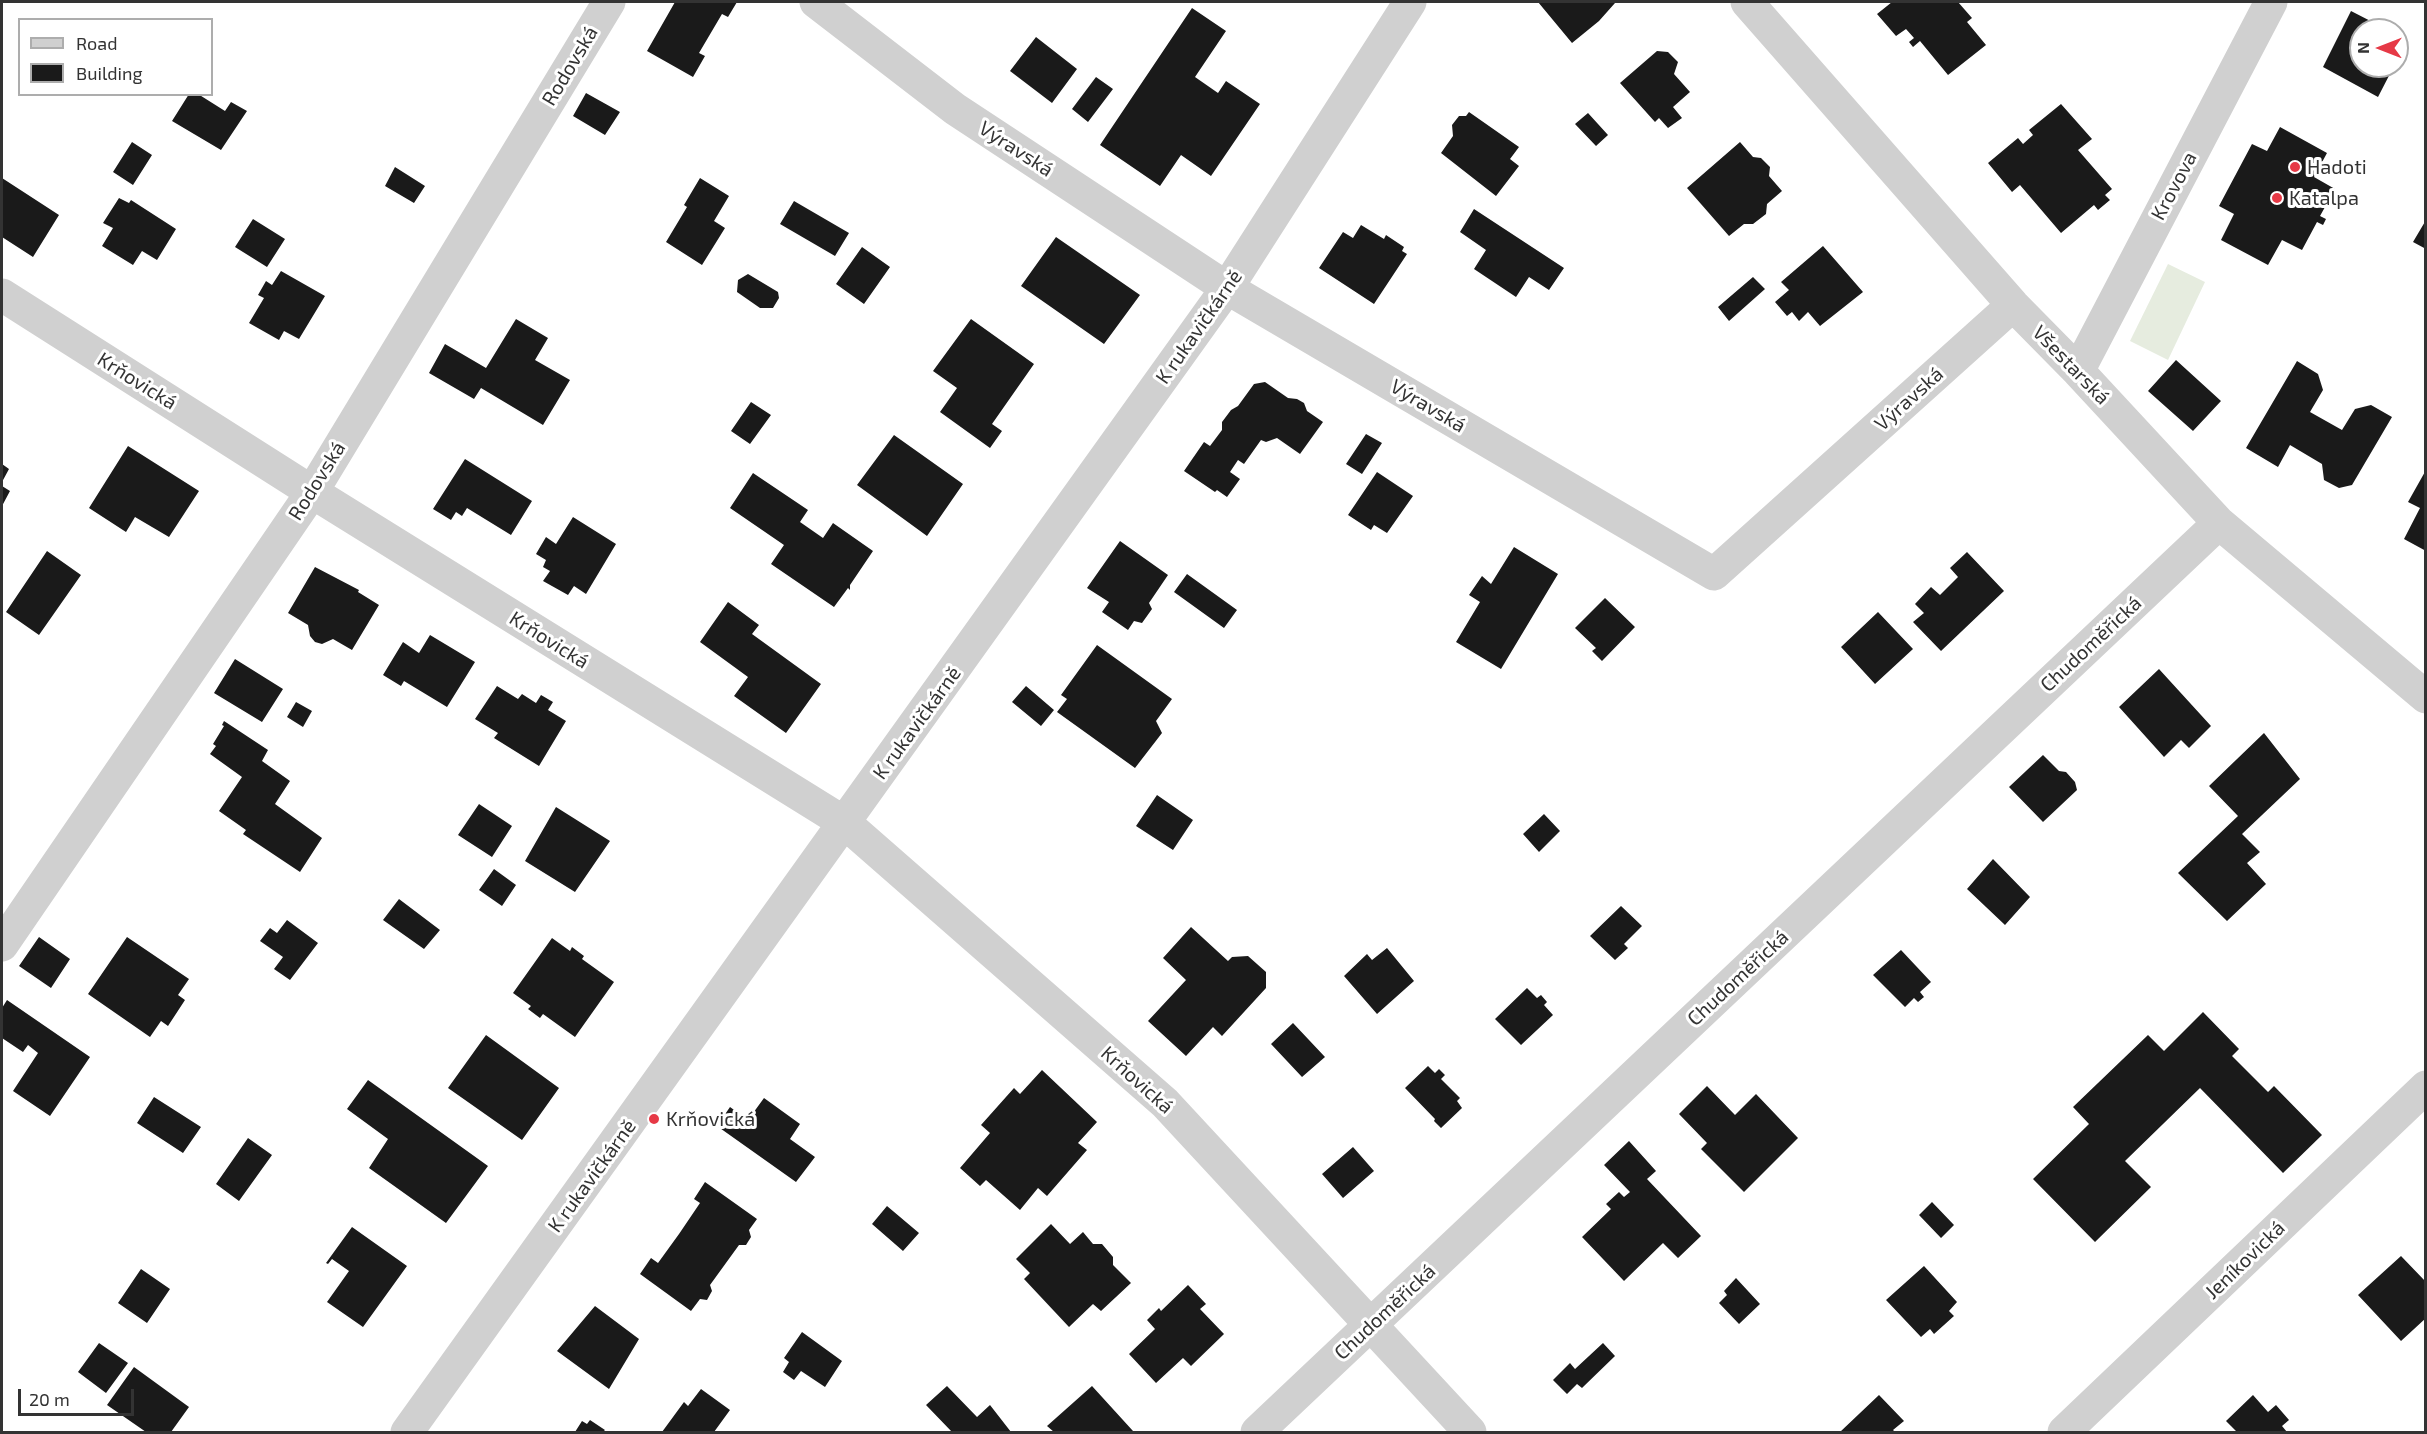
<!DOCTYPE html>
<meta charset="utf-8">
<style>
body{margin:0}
#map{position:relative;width:2427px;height:1434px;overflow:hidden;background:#fff;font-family:"Exo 2",sans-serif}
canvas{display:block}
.frame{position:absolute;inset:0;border:3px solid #333;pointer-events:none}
.legend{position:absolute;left:18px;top:18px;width:195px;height:78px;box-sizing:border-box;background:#fff;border:2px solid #adadad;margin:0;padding:8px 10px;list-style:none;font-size:18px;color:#333}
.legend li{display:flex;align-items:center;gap:12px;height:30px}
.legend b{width:30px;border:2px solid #adadad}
.north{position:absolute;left:2349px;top:18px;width:60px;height:60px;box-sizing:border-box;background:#fff;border:2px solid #adadad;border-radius:50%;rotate:270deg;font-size:16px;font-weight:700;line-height:24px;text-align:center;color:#333}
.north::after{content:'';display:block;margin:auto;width:21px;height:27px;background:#e63946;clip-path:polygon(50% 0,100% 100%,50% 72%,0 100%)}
.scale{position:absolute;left:18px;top:1389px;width:116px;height:27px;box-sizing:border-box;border:3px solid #333;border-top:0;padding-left:8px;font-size:18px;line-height:21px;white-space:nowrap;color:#333;-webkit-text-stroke:4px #fff;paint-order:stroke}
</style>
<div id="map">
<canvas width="2427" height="1434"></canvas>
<div class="frame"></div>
<ul class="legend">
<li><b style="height:8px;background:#d0d0d0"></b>Road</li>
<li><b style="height:16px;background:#1a1a1a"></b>Building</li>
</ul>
<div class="north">N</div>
<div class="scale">20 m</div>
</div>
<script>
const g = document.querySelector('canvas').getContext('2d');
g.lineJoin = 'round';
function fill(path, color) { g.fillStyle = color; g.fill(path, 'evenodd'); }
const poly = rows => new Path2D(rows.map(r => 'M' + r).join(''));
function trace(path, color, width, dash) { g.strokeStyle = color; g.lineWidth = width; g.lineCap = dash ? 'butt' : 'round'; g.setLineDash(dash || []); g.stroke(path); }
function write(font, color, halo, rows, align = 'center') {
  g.font = font + ' "Exo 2",sans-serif'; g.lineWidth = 6; g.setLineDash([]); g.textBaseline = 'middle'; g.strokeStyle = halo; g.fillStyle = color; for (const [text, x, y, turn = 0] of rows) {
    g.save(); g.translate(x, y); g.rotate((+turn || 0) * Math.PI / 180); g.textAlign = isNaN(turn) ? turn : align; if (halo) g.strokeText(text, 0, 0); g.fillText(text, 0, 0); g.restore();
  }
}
fill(poly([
 [2168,264,2205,282,2168,360,2130,341]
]), '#e6ecdf');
fill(poly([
 [675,2,737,2,728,17,722,14,699,53,705,56,693,77,647,51],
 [1538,2,1614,2,1615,3,1599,21,1572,43],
 [1892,2,1958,2,1972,18,1967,22,1986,45,1948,75,1920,41,1913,47,1909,42,1914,38,1906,29,1896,36,1877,14],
 [1192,8,1226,31,1195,77,1218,93,1226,81,1260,104,1211,176,1181,155,1160,186,1100,145],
 [2351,11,2388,30,2361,30,2361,66,2394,66,2378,97,2323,67],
 [1036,37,1077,69,1052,103,1010,71],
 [1657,51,1668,52,1678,62,1674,74,1690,92,1673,107,1682,118,1668,128,1659,118,1655,122,1620,83],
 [1096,77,1113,89,1088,122,1072,109],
 [586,93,620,112,605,135,573,116],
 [189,94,198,94,225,111,231,102,247,111,221,150,172,121],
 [2061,104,2092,139,2078,150,2112,189,2105,195,2110,200,2098,210,2094,205,2061,233,2020,185,2012,192,1988,163,2018,138,2023,144,2033,135,2029,130],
 [1469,112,1519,147,1510,159,1519,166,1496,196,1441,153,1453,136,1452,125,1459,116,1466,116],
 [1588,113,1608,135,1596,146,1575,124],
 [2280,127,2327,153,2314,177,2335,189,2320,216,2326,219,2323,225,2317,222,2302,250,2282,240,2268,265,2221,240,2234,214,2219,206,2252,144,2267,151],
 [132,142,152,155,133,185,113,172],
 [1740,142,1753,157,1761,158,1770,167,1769,176,1782,191,1767,204,1766,214,1753,224,1744,224,1729,236,1687,188],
 [395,167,425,186,414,203,385,186],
 [2,178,59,215,33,257,2,237],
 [700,178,729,196,714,221,725,228,702,265,666,242,687,207,684,205],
 [119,198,129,203,131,200,176,229,157,260,142,251,133,265,102,246,113,228,103,223],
 [794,201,849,233,835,256,780,224],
 [1474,209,1564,268,1549,290,1529,277,1516,297,1474,269,1486,250,1460,232],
 [253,219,285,239,267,267,235,247],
 [2426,220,2426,249,2413,242],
 [1361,225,1384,239,1386,235,1404,247,1402,251,1407,254,1374,304,1319,268,1343,232,1353,238],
 [1056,237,1140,295,1104,344,1021,286],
 [1823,246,1863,292,1820,326,1808,312,1799,321,1792,312,1787,316,1775,302,1789,290,1781,282],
 [862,247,890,267,864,304,836,284],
 [281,271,325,296,299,339,284,331,279,340,249,323,264,298,258,295,266,281,272,285],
 [748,274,778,292,779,298,773,308,760,308,737,292,738,280],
 [1753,277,1765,289,1729,321,1718,307],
 [516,319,548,338,535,360,570,380,543,425,481,388,474,399,429,373,445,344,486,368],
 [971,319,1034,364,992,424,1002,431,990,448,940,412,957,388,933,371],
 [2176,360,2221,401,2193,431,2148,391],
 [2297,361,2318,374,2323,390,2310,412,2342,430,2355,409,2371,405,2392,417,2352,485,2339,488,2324,480,2322,464,2290,445,2278,467,2246,448],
 [1265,382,1288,398,1297,399,1304,403,1307,411,1323,422,1300,454,1277,438,1266,442,1261,440,1244,464,1238,460,1230,472,1240,479,1227,497,1217,490,1215,492,1184,471,1204,442,1210,446,1222,430,1222,422,1231,410,1238,406,1254,384],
 [751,402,771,415,750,444,731,431],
 [1366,434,1382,443,1362,474,1346,464],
 [894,435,963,484,927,536,857,485],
 [128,446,199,491,169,537,135,517,126,532,89,508],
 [465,459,532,501,511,535,467,508,462,516,456,512,451,520,433,509],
 [2,464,9,469,2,482],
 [2426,470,2426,551,2404,539,2420,508,2408,502],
 [1377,472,1413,496,1387,533,1374,525,1371,530,1348,515],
 [753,473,808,510,800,522,823,538,833,523,873,551,850,585,850,590,848,588,834,607,771,564,784,545,730,508],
 [2,486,10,491,2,506],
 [573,517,616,544,586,594,574,586,568,595,543,581,550,571,543,567,546,560,536,554,546,537,556,544],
 [1120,541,1168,575,1149,603,1152,609,1142,623,1134,621,1128,630,1102,612,1109,602,1087,588],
 [1514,547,1558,574,1501,669,1456,642,1480,602,1469,595,1482,576,1491,584],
 [47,551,81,575,39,635,6,612],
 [1967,552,2004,591,1941,651,1913,622,1924,613,1915,604,1931,587,1940,595,1958,577,1950,568],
 [315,567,359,590,358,592,379,605,352,650,333,639,322,644,315,642,310,636,308,625,288,613],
 [1187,574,1237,610,1224,628,1174,592],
 [1605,598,1635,627,1602,661,1592,651,1596,648,1575,628],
 [728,602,759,625,752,634,821,684,786,733,734,696,748,677,700,642],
 [1878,612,1913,649,1875,684,1841,647],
 [430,635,475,662,447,707,404,681,401,686,383,675,403,642,419,653],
 [1097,645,1172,699,1156,721,1162,733,1135,768,1057,712,1067,699,1061,695],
 [235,659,283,689,262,722,214,693],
 [2159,669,2211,726,2189,748,2181,740,2164,757,2119,707],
 [497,686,518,699,522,694,536,703,541,695,553,702,548,710,566,721,539,766,494,738,498,733,475,719],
 [1026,686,1054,710,1041,726,1012,702],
 [296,702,312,711,303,727,287,717],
 [224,721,268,750,262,761,290,781,275,804,322,838,300,872,243,834,246,830,219,811,242,777,210,754,216,746,213,744,224,726,222,725],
 [2264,733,2300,779,2242,834,2260,852,2247,863,2266,884,2227,921,2178,873,2238,816,2209,786],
 [2043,755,2059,771,2066,772,2075,782,2077,790,2043,822,2009,787],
 [1157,795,1193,820,1173,850,1136,826],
 [479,804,512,826,492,857,458,835],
 [556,807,610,841,575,892,525,861],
 [1544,814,1560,831,1539,852,1523,834],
 [1993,859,2030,897,2005,925,1967,889],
 [494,869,516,885,502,906,479,890],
 [399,899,440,930,424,949,383,920],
 [1621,906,1642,926,1624,944,1628,948,1615,960,1590,936],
 [287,920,318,943,290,980,274,969,283,957,260,941,270,928,277,933],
 [1191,927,1228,961,1232,957,1248,956,1266,972,1266,988,1222,1036,1213,1027,1186,1056,1148,1021,1186,980,1163,958],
 [39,937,70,959,51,988,19,966],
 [127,937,189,979,178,995,185,1000,168,1026,161,1021,150,1037,88,994],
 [552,938,570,951,572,947,584,956,582,959,614,982,575,1037,543,1014,540,1018,528,1009,531,1006,513,993],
 [1387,948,1414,981,1377,1014,1344,976,1367,954,1372,960],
 [1901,950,1931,982,1920,992,1924,997,1918,1002,1914,998,1905,1007,1873,975],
 [1527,988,1537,998,1541,995,1547,1002,1544,1005,1553,1015,1521,1045,1495,1019],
 [7,1000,90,1057,50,1116,13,1091,38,1053,28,1045,23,1052,2,1038,2,1008],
 [2203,1012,2239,1049,2232,1056,2268,1092,2274,1086,2322,1135,2283,1173,2200,1088,2125,1161,2151,1187,2095,1242,2033,1179,2089,1124,2073,1107,2148,1035,2164,1051],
 [1293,1023,1325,1057,1302,1077,1271,1044],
 [486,1035,559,1088,522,1140,448,1088],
 [1428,1066,1435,1073,1439,1069,1445,1075,1441,1079,1460,1098,1457,1101,1462,1108,1441,1128,1434,1121,1435,1119,1405,1088],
 [1042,1070,1097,1122,1078,1143,1087,1150,1047,1196,1038,1188,1020,1210,986,1180,980,1186,960,1168,990,1133,981,1125,1014,1088,1020,1094],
 [368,1080,488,1166,446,1223,369,1168,388,1139,347,1109],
 [1707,1086,1735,1115,1756,1094,1798,1138,1744,1192,1701,1149,1707,1143,1679,1114],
 [154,1097,201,1127,183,1153,137,1123],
 [764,1098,800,1124,790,1139,815,1157,796,1182,717,1126,730,1107,748,1120],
 [248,1138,272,1155,239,1201,216,1184],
 [1629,1141,1656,1171,1647,1179,1701,1236,1678,1258,1663,1243,1624,1281,1582,1237,1611,1209,1606,1204,1619,1192,1624,1197,1630,1192,1604,1165],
 [1353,1147,1374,1171,1343,1198,1322,1174],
 [705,1182,757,1219,749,1230,751,1237,746,1245,739,1245,710,1285,712,1291,707,1300,700,1299,691,1311,640,1274,651,1258,658,1263,679,1234,700,1203,694,1199],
 [1932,1202,1954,1225,1941,1238,1919,1215],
 [887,1206,919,1233,903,1251,872,1224],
 [1051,1224,1070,1244,1083,1232,1093,1244,1102,1244,1113,1257,1113,1265,1131,1283,1101,1311,1093,1304,1069,1327,1024,1279,1030,1273,1016,1259],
 [352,1227,407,1266,363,1327,327,1302,349,1271,332,1259,328,1264,326,1263],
 [2401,1256,2426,1282,2426,1318,2401,1341,2358,1295],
 [1924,1266,1957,1302,1949,1311,1954,1316,1934,1334,1930,1329,1921,1337,1886,1300],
 [141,1269,170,1289,147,1323,118,1303],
 [1736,1278,1760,1304,1739,1324,1719,1303,1727,1295,1724,1291],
 [1188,1285,1206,1304,1200,1309,1224,1334,1191,1366,1183,1358,1156,1383,1129,1354,1155,1329,1147,1320,1159,1308,1161,1311],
 [595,1306,639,1339,609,1389,557,1351],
 [802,1332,842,1361,825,1387,801,1371,794,1380,783,1372,789,1362,784,1358],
 [99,1343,128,1363,106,1393,78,1372],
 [1603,1343,1615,1356,1582,1388,1577,1384,1567,1394,1553,1380,1570,1363,1575,1369],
 [134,1367,189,1407,171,1432,146,1432,107,1405],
 [947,1386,977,1417,990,1405,1011,1432,952,1432,926,1405],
 [1092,1386,1133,1431,1131,1432,1054,1432,1047,1426],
 [701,1389,730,1410,714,1432,662,1432,684,1402,688,1406],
 [1879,1395,1904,1421,1893,1430,1895,1432,1840,1432],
 [2253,1395,2268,1412,2276,1405,2289,1420,2282,1426,2287,1432,2237,1432,2226,1421],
 [590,1420,605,1430,603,1432,575,1432,582,1421,587,1424]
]), '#1a1a1a');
trace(poly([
 [816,2,955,109,1227,288,1714,574,2013,305],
 [1747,2,2013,305,2078,371,2219,523,2426,697],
 [2,295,312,492,845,823,1165,1103,1470,1432],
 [2078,371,2271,2],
 [2,945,312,492,609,2],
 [407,1432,1227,288,1410,2],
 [1257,1432,2219,523],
 [2064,1432,2426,1087]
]), '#d0d0d0', 33);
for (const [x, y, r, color] of [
 [2295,167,6,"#e63946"],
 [2277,198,6,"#e63946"],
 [654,1119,6,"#e63946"]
]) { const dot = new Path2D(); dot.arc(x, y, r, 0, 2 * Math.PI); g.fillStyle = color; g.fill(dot); trace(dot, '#fff', 2); }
write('20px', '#333', '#fff', [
 ["Rodovská",570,66,-59],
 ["Výravská",1016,149,33],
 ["Krovova",2174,186,-62],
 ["K rukavičkárně",1199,327,-55],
 ["Všestarská",2071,365,46],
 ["Krňovická",137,381,32],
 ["Výravská",1909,399,-42],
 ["Výravská",1428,406,31],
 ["Rodovská",317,481,-58],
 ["Krňovická",549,640,32],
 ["Chudoměřická",2091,644,-43],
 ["K rukavičkárně",917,723,-54],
 ["Chudoměřická",1738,978,-43],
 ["Krňovická",1137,1080,42],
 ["K rukavičkárně",592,1176,-54],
 ["Jeníkovická",2245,1260,-44],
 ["Chudoměřická",1385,1312,-43]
]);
write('20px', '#333', '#fff', [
 ["Hadoti",2307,167],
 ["Katalpa",2289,198],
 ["Krňovická",666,1119]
], 'left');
</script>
